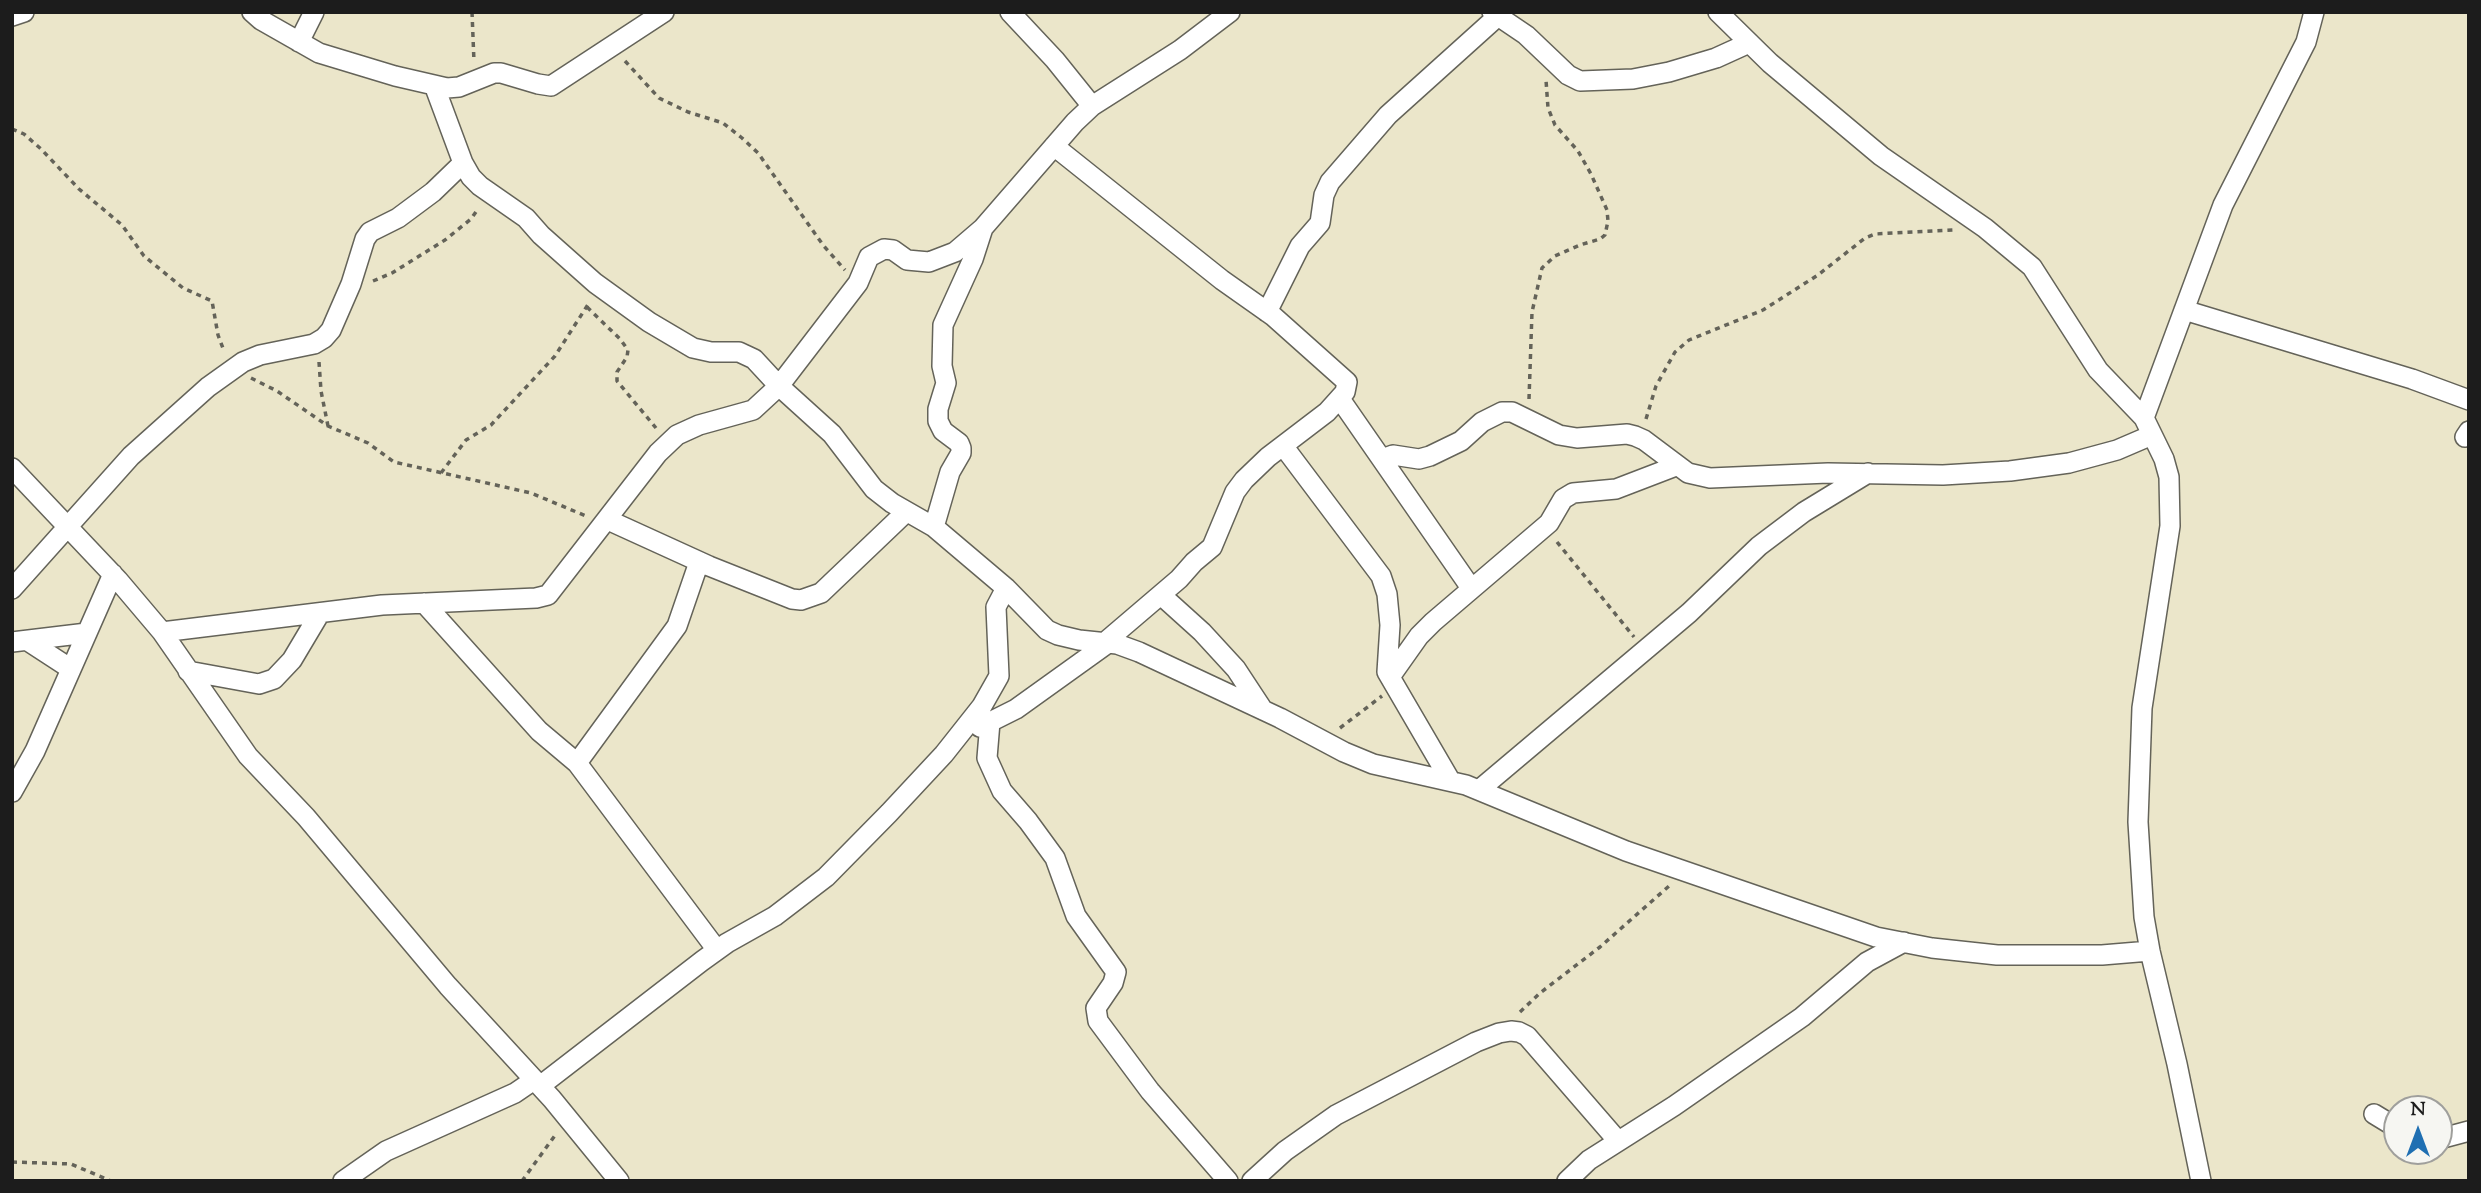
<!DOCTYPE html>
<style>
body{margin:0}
#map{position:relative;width:2481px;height:1193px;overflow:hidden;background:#ebe6ca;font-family:"Sorts Mill Goudy",serif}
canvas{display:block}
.frame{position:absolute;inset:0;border:14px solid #1c1c1c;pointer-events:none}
.north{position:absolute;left:2383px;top:1095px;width:70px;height:70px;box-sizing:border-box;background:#f6f6f2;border:2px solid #9f9f9c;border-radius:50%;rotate:0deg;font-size:19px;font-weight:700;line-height:28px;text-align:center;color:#1c1c1c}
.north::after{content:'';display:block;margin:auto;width:24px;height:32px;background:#1f6fb2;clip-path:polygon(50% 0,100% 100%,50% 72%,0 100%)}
</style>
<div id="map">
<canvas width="2481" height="1193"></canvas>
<div class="frame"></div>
<div class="north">N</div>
</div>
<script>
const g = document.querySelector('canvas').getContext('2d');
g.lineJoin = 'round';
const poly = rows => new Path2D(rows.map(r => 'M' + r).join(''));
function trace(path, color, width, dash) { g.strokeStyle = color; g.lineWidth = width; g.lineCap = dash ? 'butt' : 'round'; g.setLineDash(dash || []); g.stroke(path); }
const street = poly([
 [252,12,261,20,319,53,395,76,447,88,459,87,494,73,501,73,538,84,551,86,664,12],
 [1010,12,1055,60,1092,106],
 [1492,12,1526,35,1568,75,1580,81,1633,79,1669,72,1716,58,1749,43],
 [1718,12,1770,63,1881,156,1985,228,2032,267,2098,370,2144,418,2164,459,2169,477,2170,526,2142,708,2138,822,2144,917,2150,951,2177,1064,2201,1181],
 [12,16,24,12],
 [299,42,314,12],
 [434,85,463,163,471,177,480,186,526,218,541,235,595,283,649,322,693,348,711,352,739,352,754,359,779,386,832,434,874,489,892,503,934,527,1006,588,1047,630,1058,635,1079,640,1117,644,1139,652,1280,718,1344,752,1373,764,1466,785,1626,851,1876,937,1932,948,1997,955,2102,955,2150,951],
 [1054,146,1222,280,1273,316,1347,382,1345,392,1327,412,1268,457,1244,480,1235,492,1212,547,1194,562,1179,579,1104,643],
 [2184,310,2412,379,2469,400],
 [1267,312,1300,246,1320,223,1324,195,1330,182,1388,115,1498,16],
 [1340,399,1471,588],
 [2144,418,2223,205,2306,42,2314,12],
 [2465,437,2469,431],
 [1284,447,1381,576,1387,594,1390,625,1387,672,1450,780],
 [1382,459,1393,455,1419,459,1430,456,1461,441,1482,422,1502,412,1512,412,1559,435,1577,438,1627,434,1635,436,1644,440,1688,473,1710,478,1828,473,1943,475,2010,471,2069,463,2117,450,2152,435],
 [12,468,118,580,162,632,248,756,306,817,448,986,552,1099,619,1181],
 [608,520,709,566,792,599,801,600,821,593,906,512],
 [934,527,950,472,961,453,961,448,959,443,943,431,938,421,938,409,946,383,942,366,943,325,973,259,983,228],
 [12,589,131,456,208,387,243,362,260,355,314,344,324,338,331,330,351,284,365,239,370,232,398,218,433,192,463,163],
 [1161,595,1202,632,1236,669,1263,710],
 [424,603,539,731,577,763,717,950],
 [162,632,382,605,536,598,548,595,658,453,677,435,699,425,753,410,779,386,858,283,869,257,884,249,893,250,907,260,929,262,955,252,983,228,1075,122,1092,106,1180,50,1230,12],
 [28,641,71,669],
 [12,642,87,633],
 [188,671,259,684,274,679,292,660,320,613],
 [1390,677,1419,636,1433,622,1549,523,1563,499,1573,493,1616,489,1676,466],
 [990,722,987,758,1002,791,1028,821,1055,858,1076,916,1116,972,1113,983,1096,1008,1098,1021,1150,1091,1228,1181],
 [980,727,1016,709,1108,643],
 [577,763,677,626,699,562],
 [1479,790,1689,613,1759,546,1804,512,1868,473],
 [12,792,35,751,113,574],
 [540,1086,702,961,727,943,775,916,826,877,889,813,944,754,982,706,999,676,996,607,1006,588],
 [2374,1114,2397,1128],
 [2439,1139,2469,1131],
 [343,1181,386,1151,515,1093,534,1080],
 [1252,1181,1285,1151,1336,1115,1476,1042,1499,1033,1511,1031,1519,1032,1527,1036,1618,1141],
 [1567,1181,1589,1160,1674,1106,1802,1017,1867,962,1904,942]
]);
trace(street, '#646359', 22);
trace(poly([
 [472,12,474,62],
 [625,61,659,98,688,112,723,123,742,138,758,153,823,245,845,270],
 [12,129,24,134,41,149,79,189,122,225,144,256,183,288,212,301,218,335,224,351],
 [373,281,392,273,445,240,471,219,478,209],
 [587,307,620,339,628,350,627,357,617,372,617,381,656,428],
 [319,362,321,391,328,426],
 [251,378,277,391,328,426,368,443,394,462,531,493,586,516],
 [1529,399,1532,312,1542,268,1555,256,1580,245,1600,239,1605,235,1608,221,1607,210,1591,174,1578,151,1555,125,1548,108,1546,80],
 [1646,419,1656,386,1675,352,1689,340,1763,310,1818,275,1865,238,1875,234,1954,230],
 [441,473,466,440,491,425,555,356,589,303],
 [1557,542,1634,637],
 [1340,728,1382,696],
 [1520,1012,1540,993,1600,947,1669,886],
 [12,1162,71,1164,111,1181],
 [522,1181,556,1134]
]), '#646359', 3.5, [5, 5]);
trace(street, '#fff', 19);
</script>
